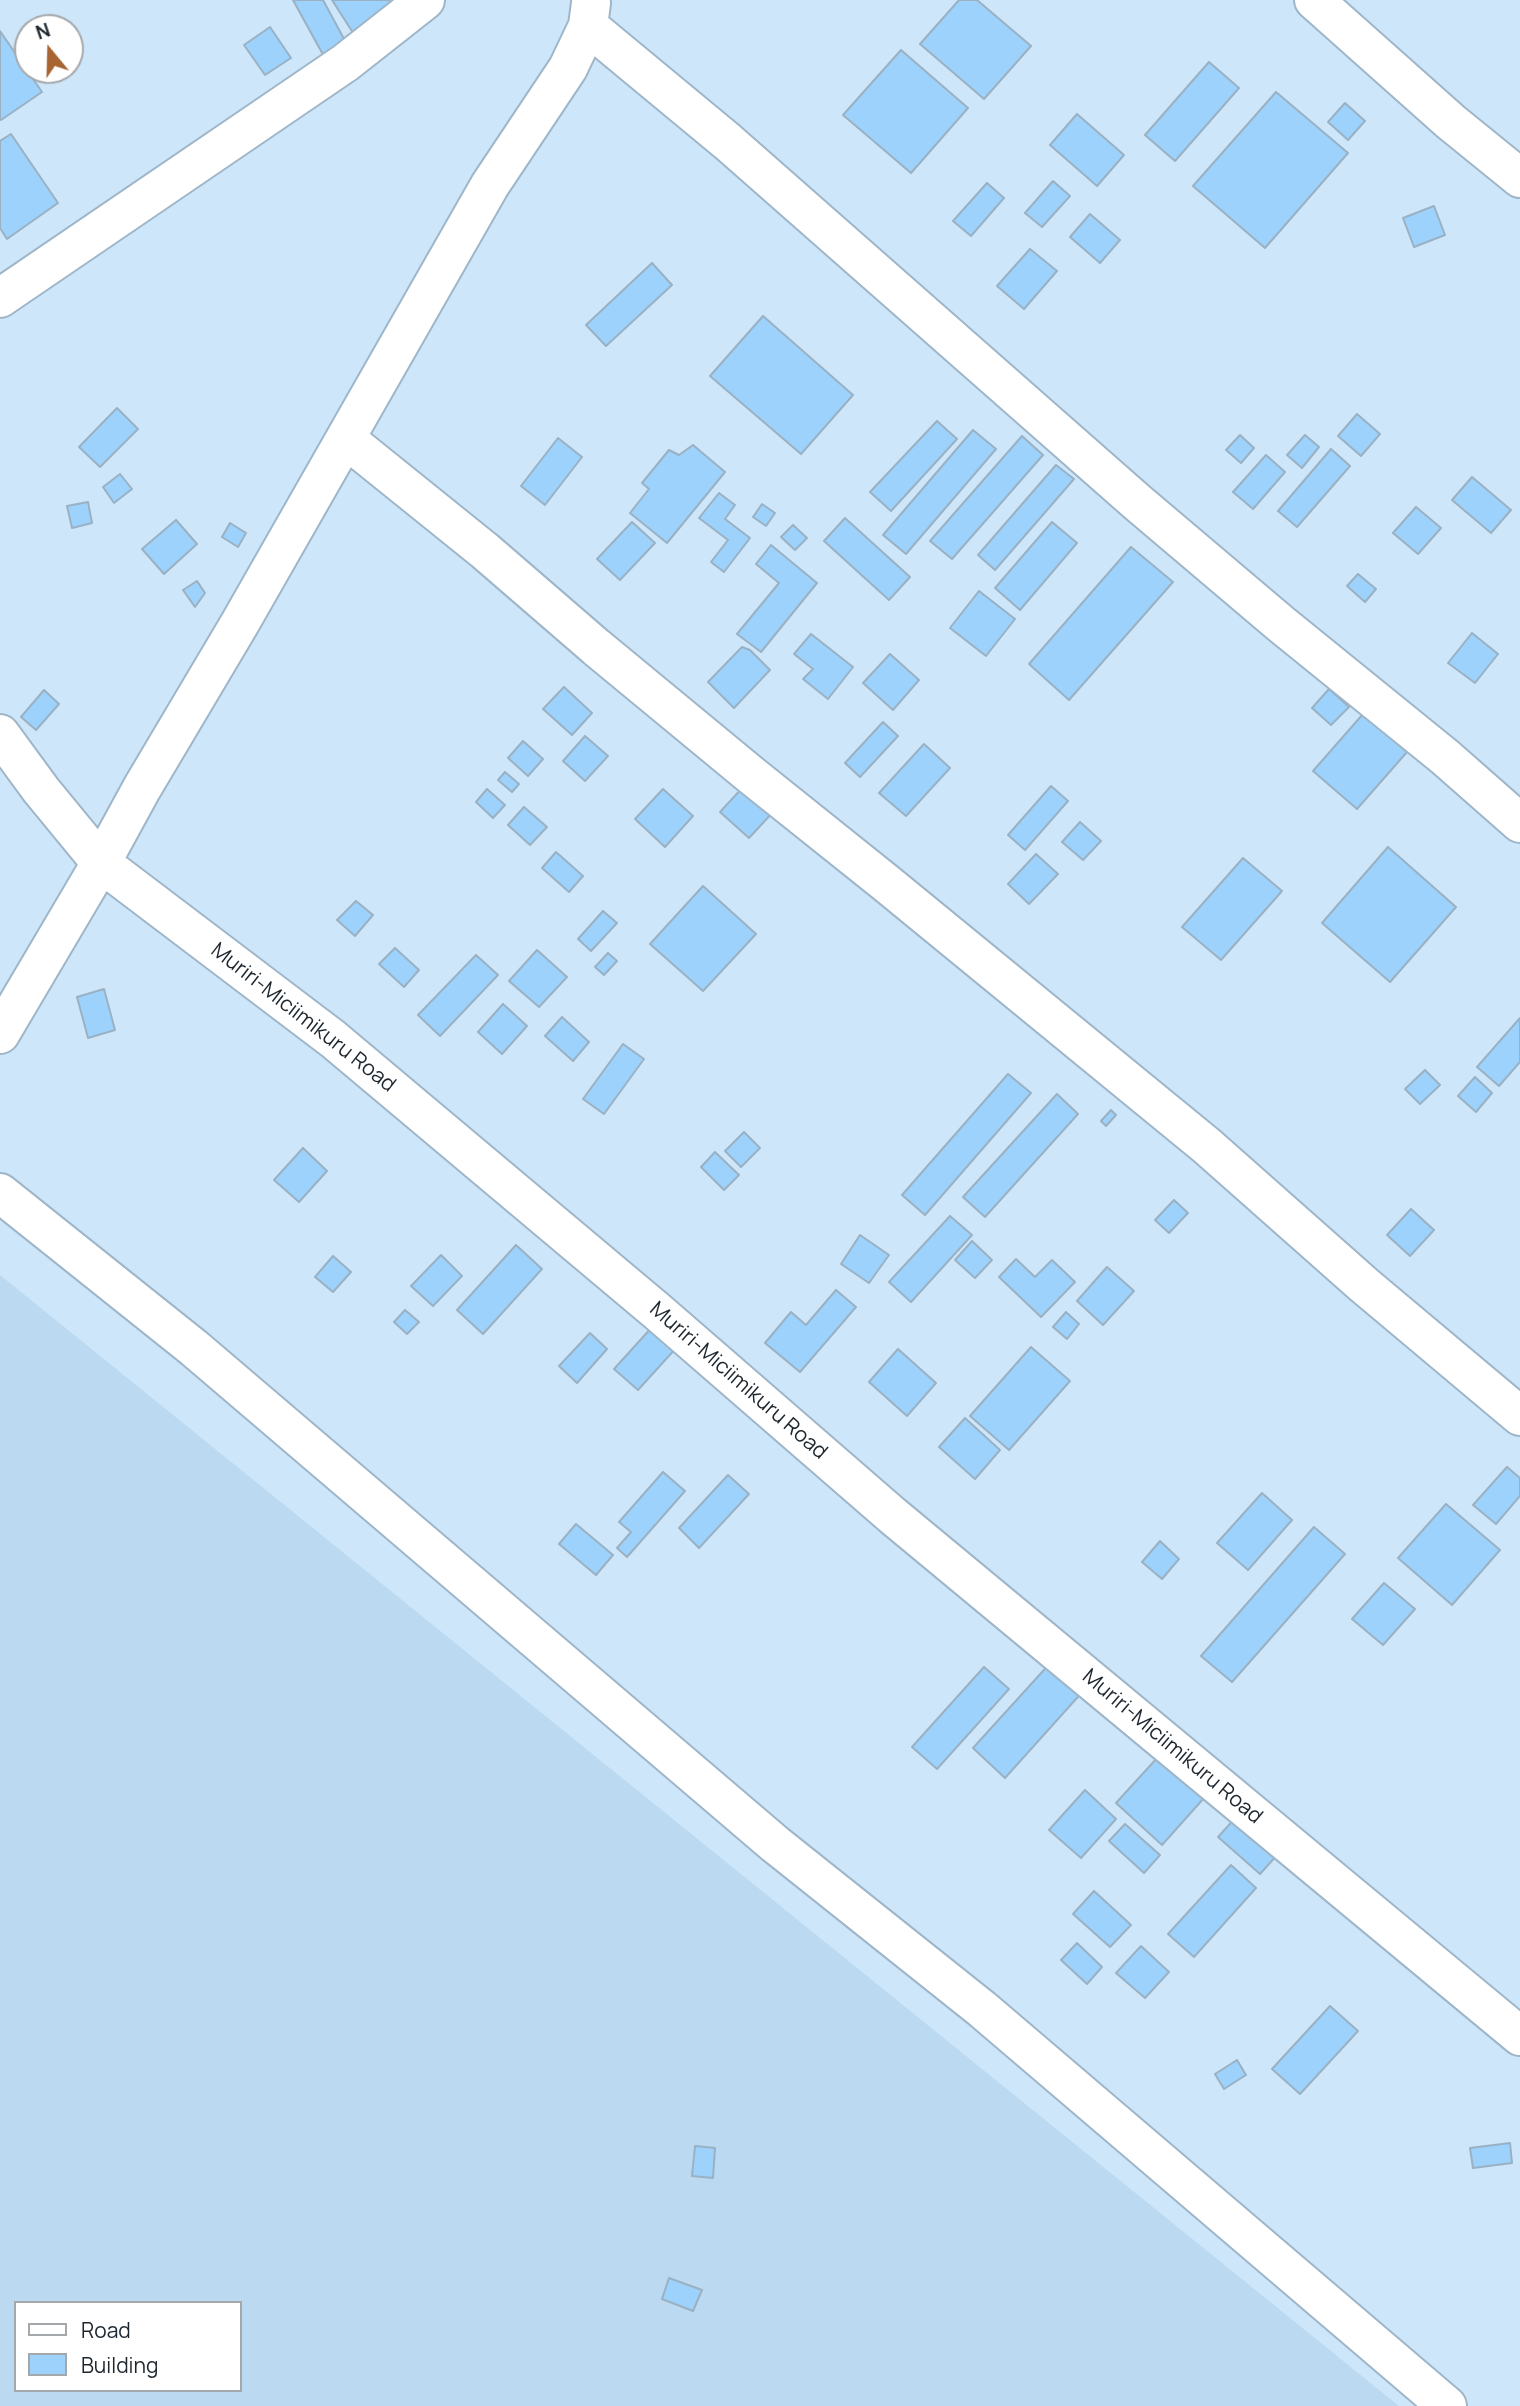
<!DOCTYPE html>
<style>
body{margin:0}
#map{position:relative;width:1520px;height:2406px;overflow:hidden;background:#cee6fa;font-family:Manrope,sans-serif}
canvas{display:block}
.legend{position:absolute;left:14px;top:2301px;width:228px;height:91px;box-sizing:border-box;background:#fff;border:2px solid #a5a8ab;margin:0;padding:9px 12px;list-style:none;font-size:21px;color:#1d262e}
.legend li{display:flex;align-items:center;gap:14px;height:35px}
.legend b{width:35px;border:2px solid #a5a8ab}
.north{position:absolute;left:14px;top:14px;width:70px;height:70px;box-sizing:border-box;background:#fff;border:2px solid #a5a8ab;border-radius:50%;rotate:341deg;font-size:19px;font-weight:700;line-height:28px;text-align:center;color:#1d262e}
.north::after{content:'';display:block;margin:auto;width:24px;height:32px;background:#a86533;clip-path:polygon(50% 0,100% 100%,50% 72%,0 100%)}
</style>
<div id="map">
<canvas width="1520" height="2406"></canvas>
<ul class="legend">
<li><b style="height:9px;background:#fff"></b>Road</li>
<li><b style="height:19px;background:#9cd2fc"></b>Building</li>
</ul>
<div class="north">N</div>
</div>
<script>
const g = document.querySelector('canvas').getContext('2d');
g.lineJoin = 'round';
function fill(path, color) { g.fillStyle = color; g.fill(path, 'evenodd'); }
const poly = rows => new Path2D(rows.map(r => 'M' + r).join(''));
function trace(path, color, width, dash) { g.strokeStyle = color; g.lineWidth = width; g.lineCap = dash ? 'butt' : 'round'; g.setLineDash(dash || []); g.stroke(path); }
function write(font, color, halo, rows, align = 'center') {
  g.font = font + ' Manrope,sans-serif'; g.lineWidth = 6; g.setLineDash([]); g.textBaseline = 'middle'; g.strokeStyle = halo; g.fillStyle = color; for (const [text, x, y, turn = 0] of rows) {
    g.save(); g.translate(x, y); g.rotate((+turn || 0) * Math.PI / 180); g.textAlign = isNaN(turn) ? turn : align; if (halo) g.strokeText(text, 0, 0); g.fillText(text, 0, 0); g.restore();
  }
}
fill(poly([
 [0,1275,1399,2406,0,2406],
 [16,2303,240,2303,240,2390,16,2390]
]), '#bbdaf1');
const building = poly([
 [293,0,323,0,350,50,327,62,293,0],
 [332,0,389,0,398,13,357,39,332,0],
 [959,0,977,0,1031,46,984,99,920,44,959,0],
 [270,27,291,58,265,75,244,45,270,27],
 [0,31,42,92,1,120,0,119,0,31],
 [901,50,968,108,911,173,843,115,901,50],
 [1209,62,1239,88,1175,161,1145,135,1209,62],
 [1276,92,1348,153,1265,248,1193,186,1276,92],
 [1345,103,1365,121,1348,140,1328,122,1345,103],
 [1077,114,1124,155,1097,186,1050,145,1077,114],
 [11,134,58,203,7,239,0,228,0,141,11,134],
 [1053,181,1070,196,1042,227,1025,213,1053,181],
 [987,183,1004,198,971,236,953,221,987,183],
 [1434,206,1445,235,1414,247,1403,218,1434,206],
 [1090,214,1120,240,1100,263,1070,237,1090,214],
 [1030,249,1057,271,1024,309,997,286,1030,249],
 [652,263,672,285,606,346,586,325,652,263],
 [763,316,853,395,801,454,710,376,763,316],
 [117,408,138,429,100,467,79,447,117,408],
 [1357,414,1380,434,1361,456,1338,436,1357,414],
 [937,421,957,439,891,511,870,492,937,421],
 [973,430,996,449,906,554,883,535,973,430],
 [1240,435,1254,448,1241,463,1226,450,1240,435],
 [1305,435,1319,447,1302,468,1287,455,1305,435],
 [1022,436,1043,455,952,559,930,541,1022,436],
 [558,438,582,457,545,505,521,486,558,438],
 [693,445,725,472,667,543,630,513,649,489,642,483,669,450,679,455,693,445],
 [1331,449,1350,466,1297,527,1278,511,1331,449],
 [1266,455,1285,472,1253,509,1233,492,1266,455],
 [1056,465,1074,479,995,570,978,555,1056,465],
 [120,474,132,489,114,503,103,487,120,474],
 [1472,477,1511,510,1491,533,1452,500,1472,477],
 [719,493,735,505,725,519,750,538,724,572,711,562,728,540,699,518,719,493],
 [88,502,92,523,72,528,67,506,88,502],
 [762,504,775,513,766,526,753,517,762,504],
 [1416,507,1441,528,1418,554,1393,533,1416,507],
 [845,518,910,577,889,600,824,541,845,518],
 [176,520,197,544,164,574,142,549,176,520],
 [632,522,655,543,620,580,597,559,632,522],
 [1052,522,1077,543,1020,610,995,588,1052,522],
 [230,523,246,533,238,547,222,537,230,523],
 [793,525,807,538,795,550,781,537,793,525],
 [771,545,817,583,761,652,737,634,779,583,756,564,771,545],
 [1131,547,1173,582,1069,700,1029,664,1131,547],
 [1358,574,1376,589,1365,602,1347,586,1358,574],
 [197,581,205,593,195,607,183,590,197,581],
 [979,591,1015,619,986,656,950,628,979,591],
 [1472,633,1498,654,1475,683,1448,663,1472,633],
 [811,634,853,667,828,699,803,679,813,669,794,654,811,634],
 [742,647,750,650,770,670,734,708,708,682,742,647],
 [890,654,919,680,893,710,863,683,890,654],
 [564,687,592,713,572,735,543,709,564,687],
 [1329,689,1349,707,1331,725,1312,708,1329,689],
 [44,690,59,704,36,730,21,717,44,690],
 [1363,714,1407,752,1357,809,1313,771,1363,714],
 [883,722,898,736,860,777,845,763,883,722],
 [585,736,608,756,585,781,563,761,585,736],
 [523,741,543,759,528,776,508,758,523,741],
 [924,744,950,768,906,816,879,793,924,744],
 [505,772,519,784,512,792,498,780,505,772],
 [745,785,774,811,749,838,720,812,745,785],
 [1051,786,1068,801,1025,850,1008,835,1051,786],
 [487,789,505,805,493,818,476,802,487,789],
 [663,789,693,816,665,847,635,819,663,789],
 [524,807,547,827,530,845,508,825,524,807],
 [1080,822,1101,841,1083,860,1062,842,1080,822],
 [1388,847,1456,907,1390,982,1322,923,1388,847],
 [556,852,583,876,569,892,542,868,556,852],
 [1036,854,1058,874,1029,904,1008,884,1036,854],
 [1243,858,1282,891,1221,960,1182,927,1243,858],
 [703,886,756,934,703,991,650,944,703,886],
 [356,901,373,915,355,936,337,920,356,901],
 [603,911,617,923,591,951,578,939,603,911],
 [395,948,419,970,404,987,379,964,395,948],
 [537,950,567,977,539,1007,509,981,537,950],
 [608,953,617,961,604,975,595,967,608,953],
 [476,955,498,975,440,1036,418,1015,476,955],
 [104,989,115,1030,88,1038,77,997,104,989],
 [503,1004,527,1026,502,1054,478,1032,503,1004],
 [562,1017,589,1042,573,1061,545,1036,562,1017],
 [1520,1018,1520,1062,1499,1086,1477,1067,1520,1018],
 [623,1044,644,1059,604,1114,583,1099,623,1044],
 [1425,1070,1440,1085,1420,1104,1405,1089,1425,1070],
 [1008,1074,1031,1093,925,1215,902,1195,1008,1074],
 [1475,1077,1492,1093,1476,1112,1458,1096,1475,1077],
 [1057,1094,1078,1114,985,1217,963,1197,1057,1094],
 [1111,1110,1116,1115,1106,1126,1101,1121,1111,1110],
 [744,1132,760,1148,741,1167,725,1151,744,1132],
 [303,1148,327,1171,299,1202,274,1180,303,1148],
 [715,1152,739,1175,724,1190,701,1167,715,1152],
 [1174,1200,1188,1213,1169,1233,1155,1220,1174,1200],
 [1411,1209,1434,1230,1410,1256,1387,1235,1411,1209],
 [950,1216,972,1235,911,1302,889,1282,950,1216],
 [860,1235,889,1255,869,1283,841,1264,860,1235],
 [972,1241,992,1260,975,1278,955,1260,972,1241],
 [516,1245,542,1269,483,1334,457,1310,516,1245],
 [441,1255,462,1276,433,1306,411,1286,441,1255],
 [333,1256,351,1272,333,1292,315,1277,333,1256],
 [1016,1259,1035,1277,1052,1260,1075,1282,1041,1317,999,1277,1016,1259],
 [1107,1267,1134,1291,1103,1325,1077,1301,1107,1267],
 [836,1290,856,1307,800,1372,765,1343,791,1312,806,1325,836,1290],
 [405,1310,419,1322,407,1334,394,1322,405,1310],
 [1066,1312,1079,1324,1067,1339,1053,1327,1066,1312],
 [653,1326,677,1347,638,1390,614,1369,653,1326],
 [590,1333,607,1349,577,1383,559,1366,590,1333],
 [1031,1347,1070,1381,1009,1450,970,1416,1031,1347],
 [898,1349,936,1383,907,1416,869,1382,898,1349],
 [965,1418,1000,1450,975,1479,939,1447,965,1418],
 [1507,1467,1520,1478,1520,1496,1496,1524,1473,1505,1507,1467],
 [663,1472,685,1491,627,1557,617,1548,631,1532,619,1522,663,1472],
 [728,1475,749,1494,699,1548,679,1528,728,1475],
 [1262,1493,1292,1520,1248,1570,1217,1543,1262,1493],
 [1446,1504,1500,1550,1452,1605,1398,1558,1446,1504],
 [576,1524,613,1555,596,1575,559,1544,576,1524],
 [1314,1527,1345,1554,1232,1682,1201,1656,1314,1527],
 [1160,1541,1179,1559,1162,1579,1142,1562,1160,1541],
 [1384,1583,1415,1609,1383,1645,1352,1619,1384,1583],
 [1053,1660,1085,1689,1005,1778,973,1748,1053,1660],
 [984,1667,1009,1689,937,1769,912,1747,984,1667],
 [1158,1757,1204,1798,1162,1845,1116,1803,1158,1757],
 [1085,1790,1116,1819,1081,1858,1049,1830,1085,1790],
 [1237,1816,1278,1854,1260,1874,1218,1837,1237,1816],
 [1125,1824,1160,1855,1144,1873,1109,1841,1125,1824],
 [1231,1865,1256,1888,1194,1957,1168,1934,1231,1865],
 [1094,1891,1131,1925,1110,1947,1073,1914,1094,1891],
 [1077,1943,1102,1967,1087,1984,1061,1960,1077,1943],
 [1141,1946,1169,1972,1145,1998,1116,1973,1141,1946],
 [1330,2006,1358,2031,1300,2094,1272,2069,1330,2006],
 [1237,2060,1246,2075,1224,2089,1215,2074,1237,2060],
 [1510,2143,1512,2163,1473,2168,1470,2148,1510,2143],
 [695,2146,715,2148,713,2178,692,2176,695,2146],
 [669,2278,702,2290,693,2311,662,2299,669,2278]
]);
fill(building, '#9cd2fc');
trace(building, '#9ab1c3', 2);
const minor = poly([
 [1314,0,1451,122,1520,178],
 [588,26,728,142,1137,502,1281,624,1445,757,1520,823],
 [0,298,345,63,425,0],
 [346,439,485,551,596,647,751,775,886,883,1207,1146,1364,1285,1520,1416],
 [0,734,41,790,101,863,142,788,240,623,490,185,568,68,588,26,591,3],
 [0,1034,101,863,333,1039,658,1312,893,1516,1520,2036],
 [0,1193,194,1348,775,1844,982,2009,1447,2406]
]);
trace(minor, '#9fb6c9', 42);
trace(minor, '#fff', 38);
write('21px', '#1d262e', '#fff', [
 ["Muriri-Miciimikuru Road",303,1018,38],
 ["Muriri-Miciimikuru Road",738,1381,41],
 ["Muriri-Miciimikuru Road",1172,1747,40]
]);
</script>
